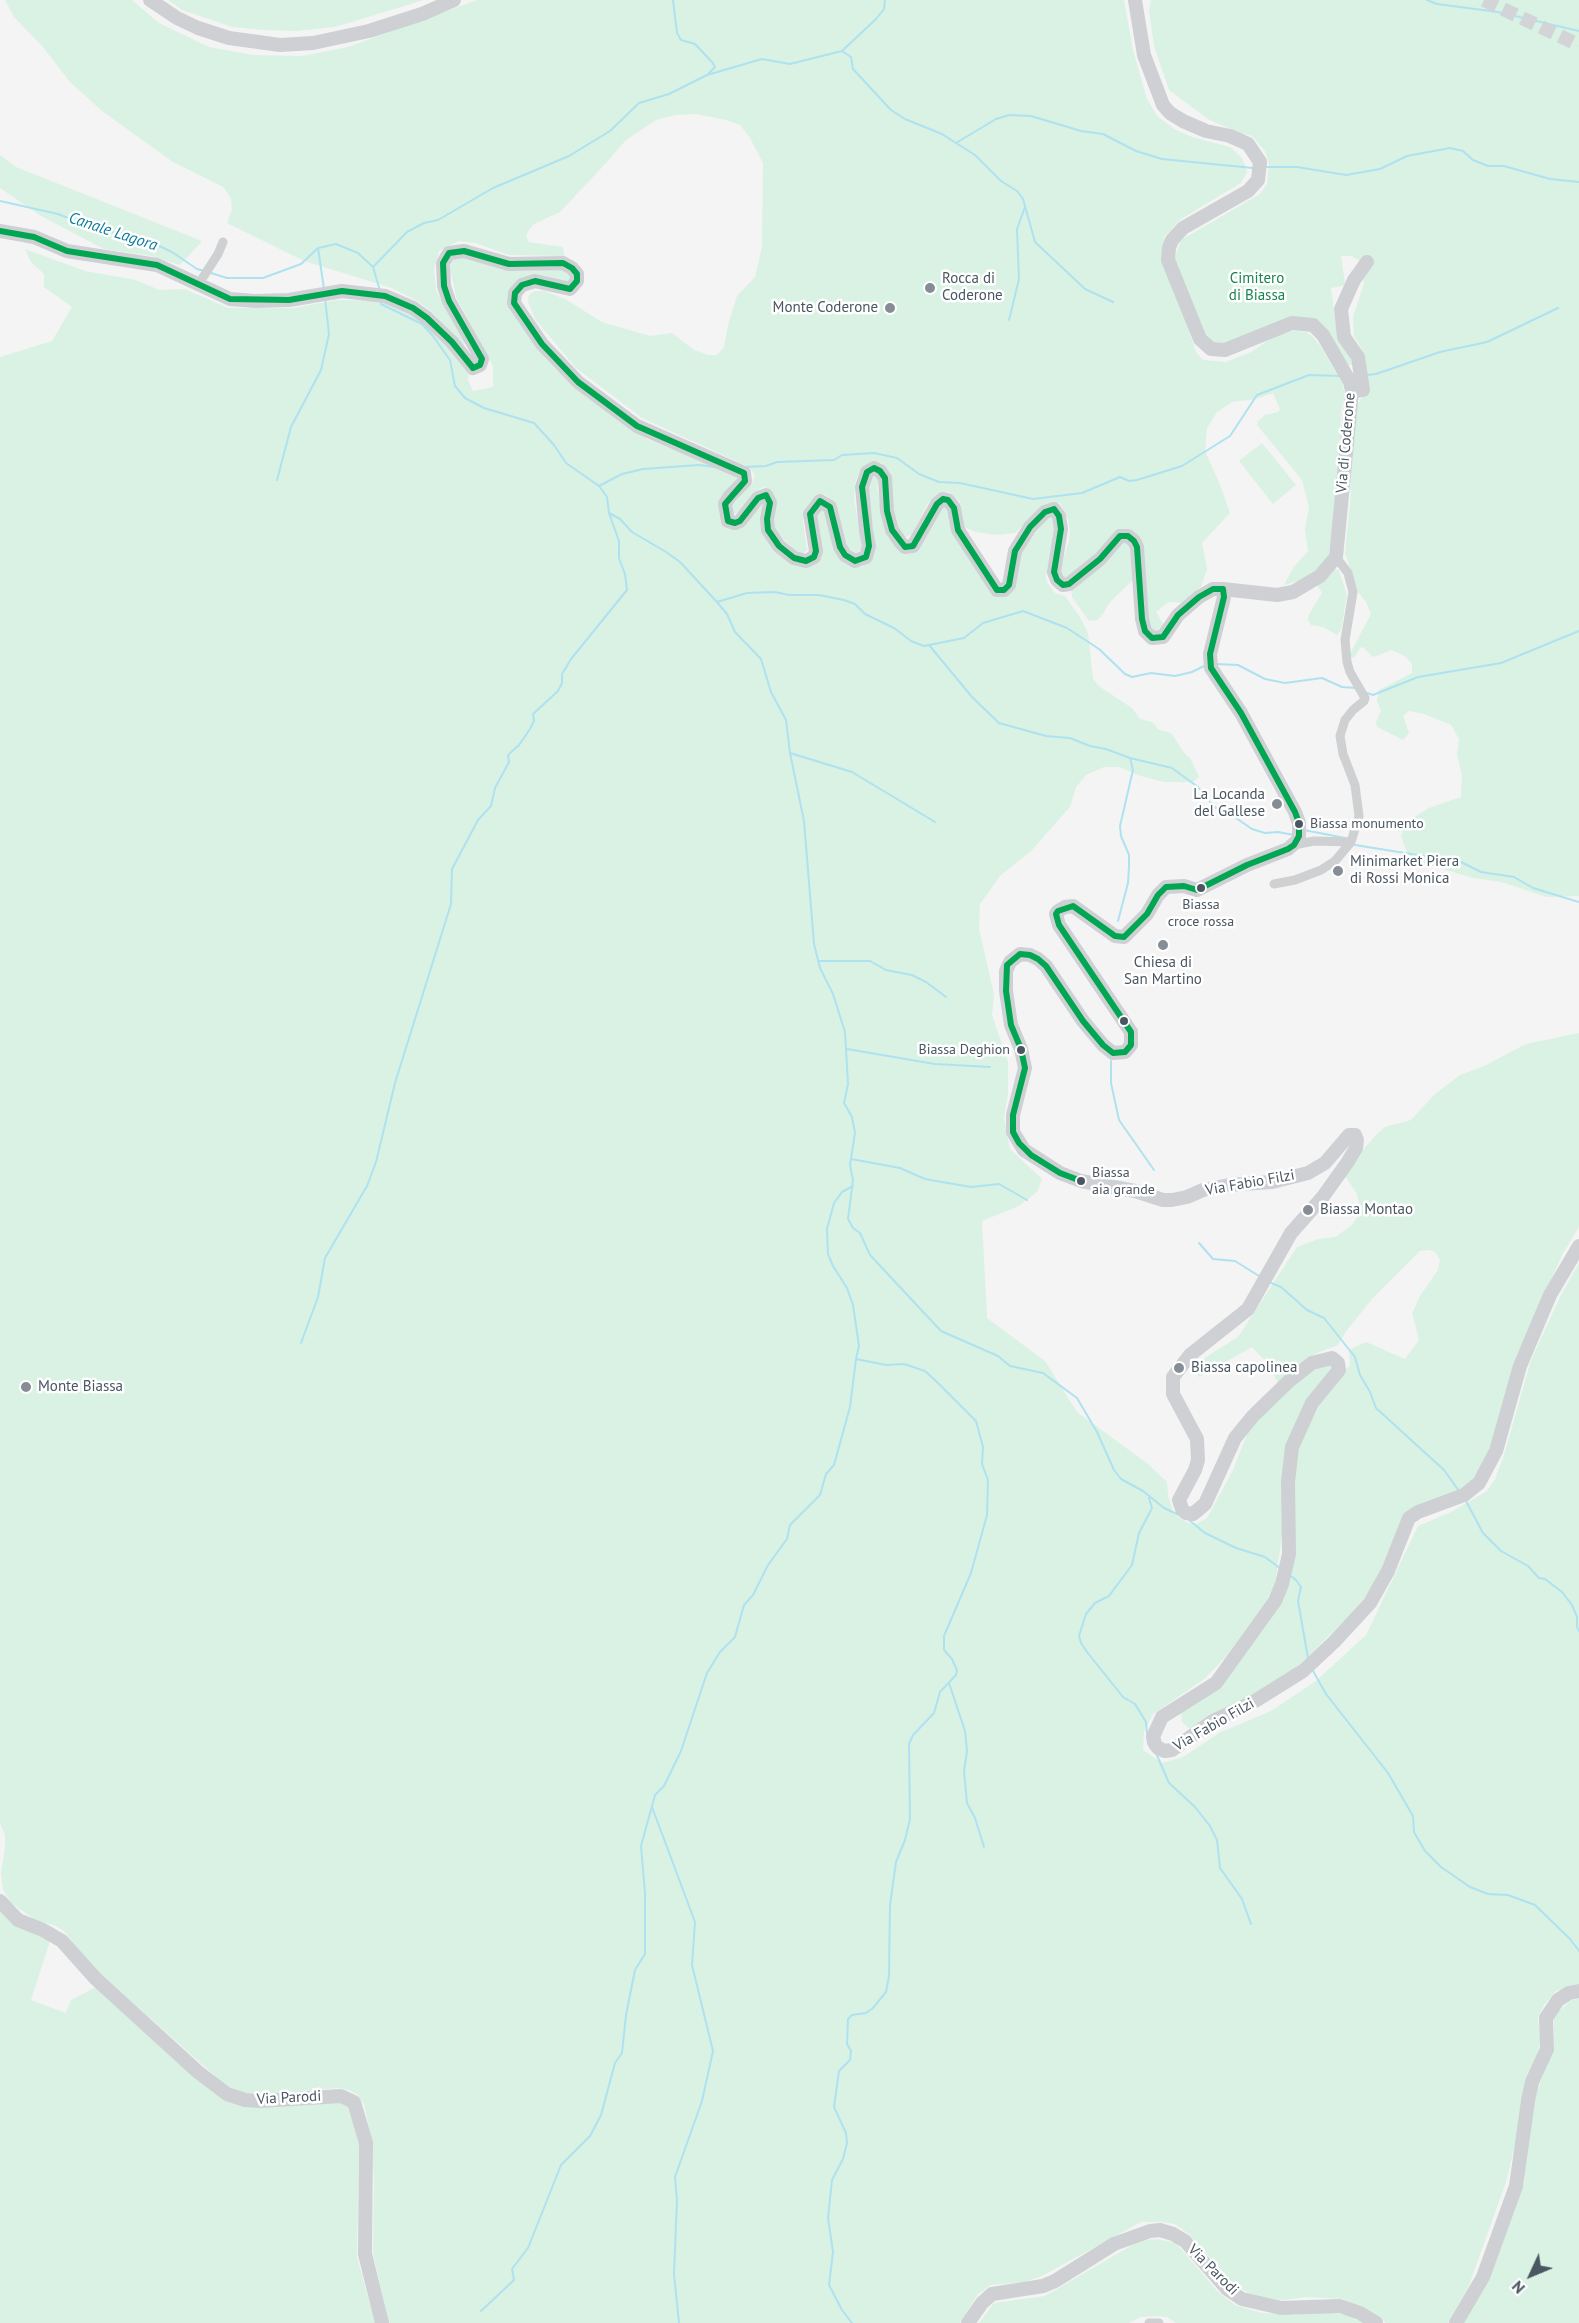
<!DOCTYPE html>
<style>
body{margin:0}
#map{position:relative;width:1579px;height:2323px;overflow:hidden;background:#f4f4f4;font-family:"PT Sans",sans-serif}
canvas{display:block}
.north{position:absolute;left:1501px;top:2245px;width:60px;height:60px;-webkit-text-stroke:4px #fff;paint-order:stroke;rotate:226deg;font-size:16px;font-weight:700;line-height:24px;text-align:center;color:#4a5661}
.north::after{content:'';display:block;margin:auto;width:21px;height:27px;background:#4a5661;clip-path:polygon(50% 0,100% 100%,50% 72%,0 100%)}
</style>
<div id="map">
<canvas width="1579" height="2323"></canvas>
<div class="north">N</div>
</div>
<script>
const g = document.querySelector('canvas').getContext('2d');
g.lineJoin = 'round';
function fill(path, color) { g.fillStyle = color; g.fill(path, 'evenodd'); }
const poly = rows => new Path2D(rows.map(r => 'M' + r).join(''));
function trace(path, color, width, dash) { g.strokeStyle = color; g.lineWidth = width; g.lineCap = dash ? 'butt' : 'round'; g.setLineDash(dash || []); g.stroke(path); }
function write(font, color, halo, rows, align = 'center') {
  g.font = font + ' "PT Sans",sans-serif'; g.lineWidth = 5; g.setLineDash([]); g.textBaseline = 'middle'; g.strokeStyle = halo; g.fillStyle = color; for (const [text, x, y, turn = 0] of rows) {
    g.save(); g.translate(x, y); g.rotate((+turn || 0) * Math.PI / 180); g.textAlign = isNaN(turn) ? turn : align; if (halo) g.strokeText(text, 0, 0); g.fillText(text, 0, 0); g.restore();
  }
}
fill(poly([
 [5,0,132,0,159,23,209,47,253,55,302,56,348,47,477,0,1124,0,1133,50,1147,99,1158,117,1176,130,1192,137,1230,147,1241,157,1246,167,1247,173,1241,183,1181,219,1164,237,1164,256,1196,352,1203,360,1226,362,1251,352,1273,337,1293,331,1306,332,1313,337,1321,347,1342,383,1345,395,1341,412,1338,485,1329,555,1322,565,1305,579,1284,585,1293,568,1308,551,1305,529,1309,507,1302,480,1257,425,1258,421,1265,415,1278,412,1280,409,1273,393,1256,399,1232,402,1217,412,1207,428,1205,451,1221,487,1230,513,1202,543,1207,569,1201,587,1183,603,1168,602,1156,612,1164,626,1161,633,1150,631,1136,536,1101,553,1067,579,1062,577,1060,569,1069,541,1070,531,1068,519,1060,503,1045,504,1015,533,996,535,976,532,964,527,960,502,950,492,943,492,928,503,912,534,906,537,900,530,897,521,892,502,891,474,882,463,873,461,866,465,859,472,855,484,854,498,862,546,861,550,857,553,848,548,837,506,825,494,817,494,804,510,803,522,807,550,802,554,797,552,777,533,774,527,772,519,776,501,770,489,764,487,759,489,740,511,735,514,732,511,734,502,752,483,755,475,749,467,642,418,576,368,535,319,528,302,529,295,534,291,545,291,567,300,602,322,650,336,672,333,694,350,708,355,717,355,724,347,728,325,737,296,755,277,762,247,763,163,750,138,740,125,726,120,696,114,675,115,656,120,626,140,607,162,560,212,534,224,528,231,526,236,529,242,563,247,564,256,509,255,475,243,459,241,439,251,434,269,436,290,465,343,464,345,433,313,419,302,392,288,304,261,227,223,232,210,231,198,223,187,173,162,102,111,70,82,42,46,14,17],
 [168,0,424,0,335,27,296,31,263,30,232,27,182,10],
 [1151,0,1579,0,1579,896,1547,897,1501,882,1473,878,1417,861,1407,853,1401,836,1406,822,1429,808,1461,797,1462,776,1457,754,1459,739,1451,725,1424,714,1409,711,1403,716,1409,733,1403,740,1377,727,1376,722,1381,711,1377,701,1379,690,1412,673,1412,664,1406,657,1392,650,1373,657,1363,647,1360,648,1354,658,1349,656,1371,614,1366,602,1358,592,1345,553,1351,494,1349,471,1355,409,1368,386,1363,351,1354,336,1353,317,1364,283,1359,260,1351,256,1341,256,1345,283,1343,286,1331,288,1336,327,1354,365,1348,365,1312,321,1222,346,1213,344,1205,338,1174,260,1181,240,1260,194,1267,184,1269,164,1265,151,1252,136,1236,132,1208,119,1169,90,1154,46,1149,10],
 [0,155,16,167,202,241,180,265,151,256,104,249,41,216,0,188],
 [25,249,85,271,136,280,159,290,185,289,228,308,294,308,337,300,380,301,411,314,425,324,442,340,469,372,468,380,473,391,493,387,493,366,456,297,450,268,453,259,458,256,504,269,528,271,563,268,573,277,568,284,545,276,509,291,508,297,508,305,519,323,551,364,574,388,596,401,647,439,740,477,723,525,734,529,763,500,762,515,795,565,808,567,815,517,820,507,826,511,839,556,846,564,855,567,862,567,871,560,875,550,868,492,873,474,879,478,877,488,884,523,890,539,896,546,908,554,915,552,939,510,945,505,967,556,987,586,995,595,1018,554,1034,531,1050,516,1052,516,1055,533,1046,577,1047,582,1055,593,1065,596,1080,617,1088,633,1093,679,1100,687,1132,708,1140,719,1152,722,1159,730,1171,733,1185,754,1190,758,1199,777,1193,782,1164,782,1141,776,1119,767,1104,767,1086,775,1076,787,1070,807,1031,851,1001,875,980,904,979,929,994,994,992,1015,1008,1062,1008,1094,1004,1118,1010,1149,1042,1179,1037,1192,1019,1206,982,1221,987,1318,1045,1361,1077,1412,1148,1464,1167,1482,1168,1496,1174,1514,1188,1523,1196,1524,1207,1518,1233,1470,1248,1432,1268,1408,1314,1369,1330,1363,1333,1368,1286,1446,1282,1488,1283,1529,1275,1584,1266,1602,1225,1658,1203,1680,1153,1714,1144,1732,1143,1750,1162,1763,1183,1757,1219,1733,1271,1711,1316,1681,1366,1635,1418,1526,1451,1512,1487,1491,1495,1479,1504,1455,1531,1360,1561,1295,1579,1263,1579,1985,1556,1991,1544,2005,1538,2017,1540,2042,1506,2182,1468,2288,1448,2323,1386,2323,1369,2310,1343,2299,1307,2297,1276,2301,1253,2296,1230,2281,1190,2235,1175,2224,1162,2222,1141,2222,1042,2276,1024,2282,991,2285,978,2294,960,2323,389,2323,373,2254,374,2179,371,2139,364,2104,358,2095,349,2090,339,2088,263,2094,246,2093,232,2088,223,2083,95,1969,64,1931,54,1925,37,1921,10,1902,3,1890,1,1872,5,1848,5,1835,0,1824,0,357,52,341,72,307,44,287,44,274,31,262],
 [1262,443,1296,485,1273,504,1239,461],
 [1126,541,1131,547,1133,580,1109,603,1103,614,1097,620,1089,621,1072,597,1071,586,1122,542],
 [1334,567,1339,571,1347,595,1341,630,1337,635,1323,627,1311,625,1308,620,1309,614,1322,593,1317,585],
 [1579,1033,1579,1227,1562,1255,1532,1324,1485,1462,1467,1487,1403,1517,1378,1578,1369,1593,1345,1620,1289,1675,1196,1726,1189,1728,1182,1722,1181,1713,1286,1593,1292,1572,1294,1474,1300,1443,1320,1404,1350,1365,1349,1350,1366,1342,1405,1359,1419,1340,1412,1313,1420,1296,1438,1270,1440,1260,1435,1252,1429,1250,1420,1251,1372,1299,1347,1330,1338,1345,1317,1353,1291,1369,1279,1384,1266,1362,1252,1347,1199,1377,1196,1371,1198,1362,1238,1337,1297,1247,1318,1239,1335,1237,1352,1225,1361,1211,1357,1194,1345,1176,1355,1159,1376,1135,1385,1127,1411,1120,1435,1094,1460,1075,1484,1066,1526,1044],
 [0,1910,50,1941,31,2000,66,2013,71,2000,96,1987,224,2100,243,2106,341,2103,349,2106,359,2137,357,2257,375,2323,0,2323],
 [1579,1999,1579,2323,1461,2323,1485,2286,1524,2183,1526,2151,1537,2091,1554,2047,1554,2015,1572,2000],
 [1157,2239,1176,2243,1218,2292,1235,2305,1262,2313,1296,2315,1316,2311,1348,2315,1362,2323,1176,2323,1167,2317,1154,2316,1141,2317,1129,2323,979,2323,994,2303,1045,2296,1134,2244,1145,2240]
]), '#d9f2e3');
trace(poly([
 [673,0,677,33,681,40,695,44,712,62,715,67,709,73],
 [1427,0,1437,4,1498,12,1579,31],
 [842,51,851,57,853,69,891,110,905,119,942,134,956,143,975,155,1001,181,1017,191,1023,199,1035,242,1085,289,1113,302],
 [956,143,996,119,1009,115,1031,116,1081,131,1103,134,1136,151,1162,159,1253,168],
 [1265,167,1297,167,1346,175,1380,169,1407,156,1450,148,1463,151,1473,160,1488,166,1504,166,1550,179,1579,182],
 [0,201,58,214,96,229,138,236,172,252,197,269,205,271],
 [318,248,324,289],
 [373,267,407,232,424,223,438,220,493,188,569,156,610,131,639,103,669,94,707,75,762,59,790,64,842,51,876,19,884,9,885,0],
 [211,273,227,278,263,278,301,264,318,248,336,244,358,253,373,267,380,291],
 [1009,320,1019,279,1017,229,1025,207],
 [1367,375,1376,374,1440,352,1487,342,1558,308],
 [745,467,766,466,777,462,834,460,842,455,874,453,897,458,919,474,939,482,960,483,1033,499,1082,493,1120,477,1129,481,1137,480,1182,466,1230,436,1257,395,1309,375,1340,376],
 [277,480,291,427,321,370,329,334,325,298],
 [599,486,622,474,643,469,699,465,715,467],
 [609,513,620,519,632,532,666,552,680,562,717,602,727,614,735,632,761,659,771,692,786,720,790,753,804,821,814,944,820,968,833,994,845,1032,848,1084,844,1103,852,1117,855,1133,850,1165,853,1180,848,1219,853,1228,860,1233,870,1255,941,1331,998,1356,1010,1366,1043,1373,1077,1398,1097,1432,1114,1470,1121,1479,1143,1491,1164,1508,1179,1515],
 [717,602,747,593,775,592,789,595,819,595,844,600,855,604,865,614,894,628,911,641,924,646,964,638,983,623,1023,611,1067,628,1099,649,1125,674,1132,677,1151,673,1175,676,1192,672,1204,666],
 [929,645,972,697,999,723,1046,736,1070,738,1090,746,1106,749,1130,758,1172,768,1198,787,1214,807,1233,816,1252,829,1265,833,1278,832,1294,835],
 [1216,664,1238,665,1265,679,1285,683,1322,678,1342,687,1356,688],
 [1367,693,1373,695,1418,677,1501,663,1579,631],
 [790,753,852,772,935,822],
 [1304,830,1345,838],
 [1355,845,1461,862,1481,872,1514,877,1533,888,1579,902],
 [1118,921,1128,883,1129,866,1129,855,1121,836,1120,826,1133,770,1130,758],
 [818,961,870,961,886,970,912,975,926,982,946,997],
 [847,1049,935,1064,990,1067],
 [1111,1061,1111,1083,1119,1120,1154,1170],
 [851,1159,900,1168,925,1179,942,1182,971,1187,999,1184,1027,1200],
 [1199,1243,1213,1259,1235,1261,1259,1276],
 [1269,1282,1281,1287,1307,1310,1324,1318,1355,1357,1360,1375,1370,1392,1376,1408,1444,1470,1459,1491],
 [301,1343,318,1297,325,1258,367,1186,376,1162,395,1083,451,904,452,869,478,820,491,806,495,788,509,762,508,755,519,745,530,729,534,721,533,714,558,691,562,683,562,674,571,659,627,590,625,574,619,558,619,541,609,513,607,497,599,486,566,463,554,445,534,423,484,408,465,398,455,386,450,360,433,336,422,324,381,304,381,300],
 [1466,1501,1483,1533,1501,1551,1528,1566,1539,1578,1545,1579,1562,1592,1572,1605,1577,1617,1577,1627,1579,1631],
 [1189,1520,1205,1533,1236,1548,1265,1557,1281,1569],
 [1288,1574,1296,1580,1301,1587,1298,1601,1308,1658],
 [1312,1669,1326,1694,1388,1773,1413,1816,1414,1832,1425,1851,1441,1867,1470,1887,1488,1894,1508,1895,1535,1905,1570,1939,1579,1951],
 [949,1683,965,1731,967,1751,964,1771,967,1803,975,1818,984,1847],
 [1148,1744,1146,1722,1135,1704,1123,1697,1087,1652,1081,1643,1079,1636,1086,1614,1095,1603,1109,1596,1132,1565,1139,1533,1152,1508,1149,1498],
 [1156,1753,1169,1783,1195,1807,1210,1826,1217,1840,1220,1868,1242,1899,1251,1924],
 [652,1807,695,1922,692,1965,713,2051,702,2101,675,2177,677,2201,674,2274,679,2323],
 [481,2311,514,2280,512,2269,528,2248,561,2165,590,2136,601,2115,615,2063,622,2053,626,2015,635,1970,645,1954,645,1893,641,1846,655,1795,664,1786,681,1751,707,1673,720,1652,735,1637,744,1605,753,1595,768,1565,787,1539,790,1525,820,1495,826,1474,834,1465,850,1407,856,1359,859,1346,853,1305,847,1288,833,1266,828,1254,827,1229,834,1203,842,1192,853,1186],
 [852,2323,842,2310,829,2285,833,2252,828,2218,832,2180,843,2159,847,2143,846,2133,834,2107,839,2071,850,2060,851,2051,847,2044,848,2019,852,2015,866,2013,873,2008,886,1992,889,1976,890,1905,896,1862,905,1840,910,1819,909,1744,913,1735,934,1713,940,1692,956,1675,957,1670,952,1659,944,1650,944,1636,971,1573,987,1515,988,1480,982,1464,983,1447,976,1421,938,1383,925,1371,904,1364,886,1365,856,1359]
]), '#aee2f0', 2);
trace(poly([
 [1484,0,1579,45]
]), '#d2d4d7', 14, [14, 7]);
trace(poly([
 [198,285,218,254,223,242],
 [1294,845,1314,841,1351,842],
 [1274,884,1295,880,1321,870,1335,861,1351,842,1359,816,1355,785,1343,754,1340,736,1345,720,1353,710,1364,701,1365,698,1350,672,1347,662,1345,640,1353,592,1348,573,1336,557],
 [1149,2323,1159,2323]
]), '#ced0d2', 9);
trace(poly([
 [150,0,177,18,198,28,229,38,280,45,313,43,369,31,422,14,454,0],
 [1135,0,1144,55,1163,105,1170,113,1183,121,1206,131,1230,136,1248,144,1260,162,1258,180,1248,191,1183,228,1172,240,1169,248,1168,260,1200,339,1211,349,1225,350,1292,323,1313,325,1323,335,1350,382,1352,391,1336,557,1320,576,1293,592,1277,595,1223,589],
 [0,231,34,237,67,251,157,265,230,299,255,301,289,300,342,291,385,296,413,308,427,318,452,342,473,368,480,365,482,359,449,301,444,286,443,263,449,253,464,251,509,264,563,263,572,268,577,274,577,281,570,289,535,281,522,285,515,293,514,303,542,344,578,382,637,426,744,473,745,481,730,496,725,504,728,521,735,523,740,521,758,498,766,495,770,503,767,519,768,530,779,546,794,558,806,561,814,557,816,551,810,514,820,501,830,507,840,547,845,555,855,561,866,557,869,546,866,531,862,487,867,472,874,468,880,471,885,478,887,511,892,530,901,543,905,547,913,546,937,504,943,499,948,500,954,508,958,530,997,590,1004,590,1009,585,1015,551,1030,527,1045,512,1054,509,1059,516,1061,529,1054,572,1057,580,1063,585,1069,584,1100,559,1120,536,1128,536,1134,541,1137,547,1142,619,1145,631,1152,638,1163,637,1178,615,1199,597,1213,589,1223,589,1224,597,1210,654,1211,668,1241,713,1295,812,1299,823,1299,836,1297,841,1288,849,1247,865,1197,890,1184,886,1166,887,1158,895,1147,914,1124,937,1115,936,1073,906,1065,907,1058,911,1056,914,1059,925,1131,1032,1131,1045,1125,1052,1113,1053,1103,1045,1083,1021,1046,966,1038,959,1030,955,1020,954,1010,962,1006,971,1006,991,1011,1025,1021,1049,1025,1068,1013,1115,1013,1132,1024,1150,1060,1173,1081,1181,1135,1191,1163,1200,1172,1200,1187,1197,1203,1190,1229,1185,1272,1182,1308,1173,1325,1163,1349,1135,1355,1135,1357,1140,1356,1148,1347,1163,1322,1198,1291,1233,1248,1309,1190,1355,1173,1377,1173,1394,1197,1439,1198,1460,1195,1470,1179,1500,1182,1509,1186,1513,1193,1514,1205,1504,1235,1438,1253,1416,1289,1381,1312,1363,1332,1358,1338,1363,1339,1370,1312,1403,1292,1447,1288,1482,1289,1554,1282,1584,1275,1601,1216,1683,1162,1717,1153,1737,1155,1744,1158,1748,1165,1751,1172,1750,1213,1721,1255,1701,1303,1671,1334,1642,1370,1603,1388,1571,1409,1518,1418,1512,1464,1495,1479,1483,1496,1451,1520,1366,1550,1295,1579,1246],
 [1352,391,1363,390,1358,357,1344,337,1341,309,1354,280,1367,262],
 [0,1901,18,1920,43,1930,62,1941,95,1978,198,2072,227,2094,245,2100,260,2101,341,2096,354,2102,366,2143,365,2254,382,2323],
 [968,2323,982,2303,992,2294,1043,2286,1055,2281,1114,2244,1150,2231,1160,2230,1173,2234,1185,2241,1227,2289,1242,2299,1281,2308,1340,2306,1360,2313,1376,2323],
 [1456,2323,1483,2277,1516,2186,1528,2101,1532,2082,1547,2049,1546,2018,1558,2000,1569,1993,1579,1991]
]), '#ced0d4', 14);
trace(poly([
 [0,231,34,237,67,251,157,265,230,299,289,300,342,291,385,296,413,308,427,318,452,342,473,368,480,365,482,359,449,301,444,286,443,263,449,253,464,251,509,264,563,263,572,268,577,274,577,281,570,289,535,281,522,285,515,293,514,303,542,344,578,382,637,426,744,473,745,481,725,504,728,521,735,523,740,521,758,498,766,495,770,503,767,519,768,530,779,546,794,558,806,561,814,557,816,551,810,514,820,501,830,507,840,547,845,555,855,561,866,557,869,546,862,487,867,472,874,468,880,471,885,478,887,511,892,530,905,547,913,546,937,504,943,499,948,500,954,508,958,530,997,590,1004,590,1009,585,1015,551,1030,527,1045,512,1054,509,1059,516,1061,529,1054,572,1057,580,1063,585,1069,584,1100,559,1120,536,1128,536,1134,541,1137,547,1142,619,1145,631,1152,638,1163,637,1178,615,1199,597,1213,589,1223,589,1224,597,1210,654,1211,668,1241,713,1295,812,1299,823,1299,836,1294,845,1288,849,1247,865,1197,890,1184,886,1166,887,1158,895,1147,914,1124,937,1115,936,1073,906,1058,911,1056,914,1059,925,1131,1032,1131,1045,1125,1052,1113,1053,1103,1045,1083,1021,1046,966,1038,959,1030,955,1020,954,1007,965,1006,991,1011,1025,1021,1049,1025,1068,1013,1115,1013,1132,1019,1143,1031,1155,1060,1173,1081,1181]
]), '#00a651', 6);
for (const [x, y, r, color] of [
 [930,288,6,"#868d94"],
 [890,308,6,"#868d94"],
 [1277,804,6,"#868d94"],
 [1299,824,5,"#4a5661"],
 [1338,871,6,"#868d94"],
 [1201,888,5,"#4a5661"],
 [1163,945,6,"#868d94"],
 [1124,1021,5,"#4a5661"],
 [1021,1050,5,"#4a5661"],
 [1081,1181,5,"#4a5661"],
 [1308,1210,6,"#868d94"],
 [1179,1368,6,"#868d94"],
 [26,1387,6,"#868d94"]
]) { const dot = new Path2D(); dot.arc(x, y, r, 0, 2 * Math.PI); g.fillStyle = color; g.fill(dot); trace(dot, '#fff', 2); }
write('14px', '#4a5661', '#fff', [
 ["Biassa monumento",1310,824],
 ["Biassa",1201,905,"center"],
 ["croce rossa",1201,922,"center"],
 ["Biassa Deghion",1010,1050,"right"],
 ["Biassa",1092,1173],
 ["aia grande",1092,1190]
], 'left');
write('15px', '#4a5661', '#fff', [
 ["Rocca di",942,279],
 ["Coderone",942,296],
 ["Monte Coderone",878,308,"right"],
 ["La Locanda",1265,795,"right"],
 ["del Gallese",1265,812,"right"],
 ["Minimarket Piera",1350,862],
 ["di Rossi Monica",1350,879],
 ["Chiesa di",1163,963,"center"],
 ["San Martino",1163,980,"center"],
 ["Biassa Montao",1320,1210],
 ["Biassa capolinea",1191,1368],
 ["Monte Biassa",38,1387]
], 'left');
write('15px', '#17864f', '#fff', [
 ["Cimitero",1257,279],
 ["di Biassa",1257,296]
]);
write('15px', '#4a5661', '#fff', [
 ["Via di Coderone",1346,443,-85],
 ["Via Fabio Filzi",1250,1183,-10],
 ["Via Fabio Filzi",1214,1725,-30],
 ["Via Parodi",289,2098,-3],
 ["Via Parodi",1213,2270,45]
]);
write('italic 16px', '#0c7c9b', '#fff', [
 ["Canale Lagora",113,232,18]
]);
</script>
